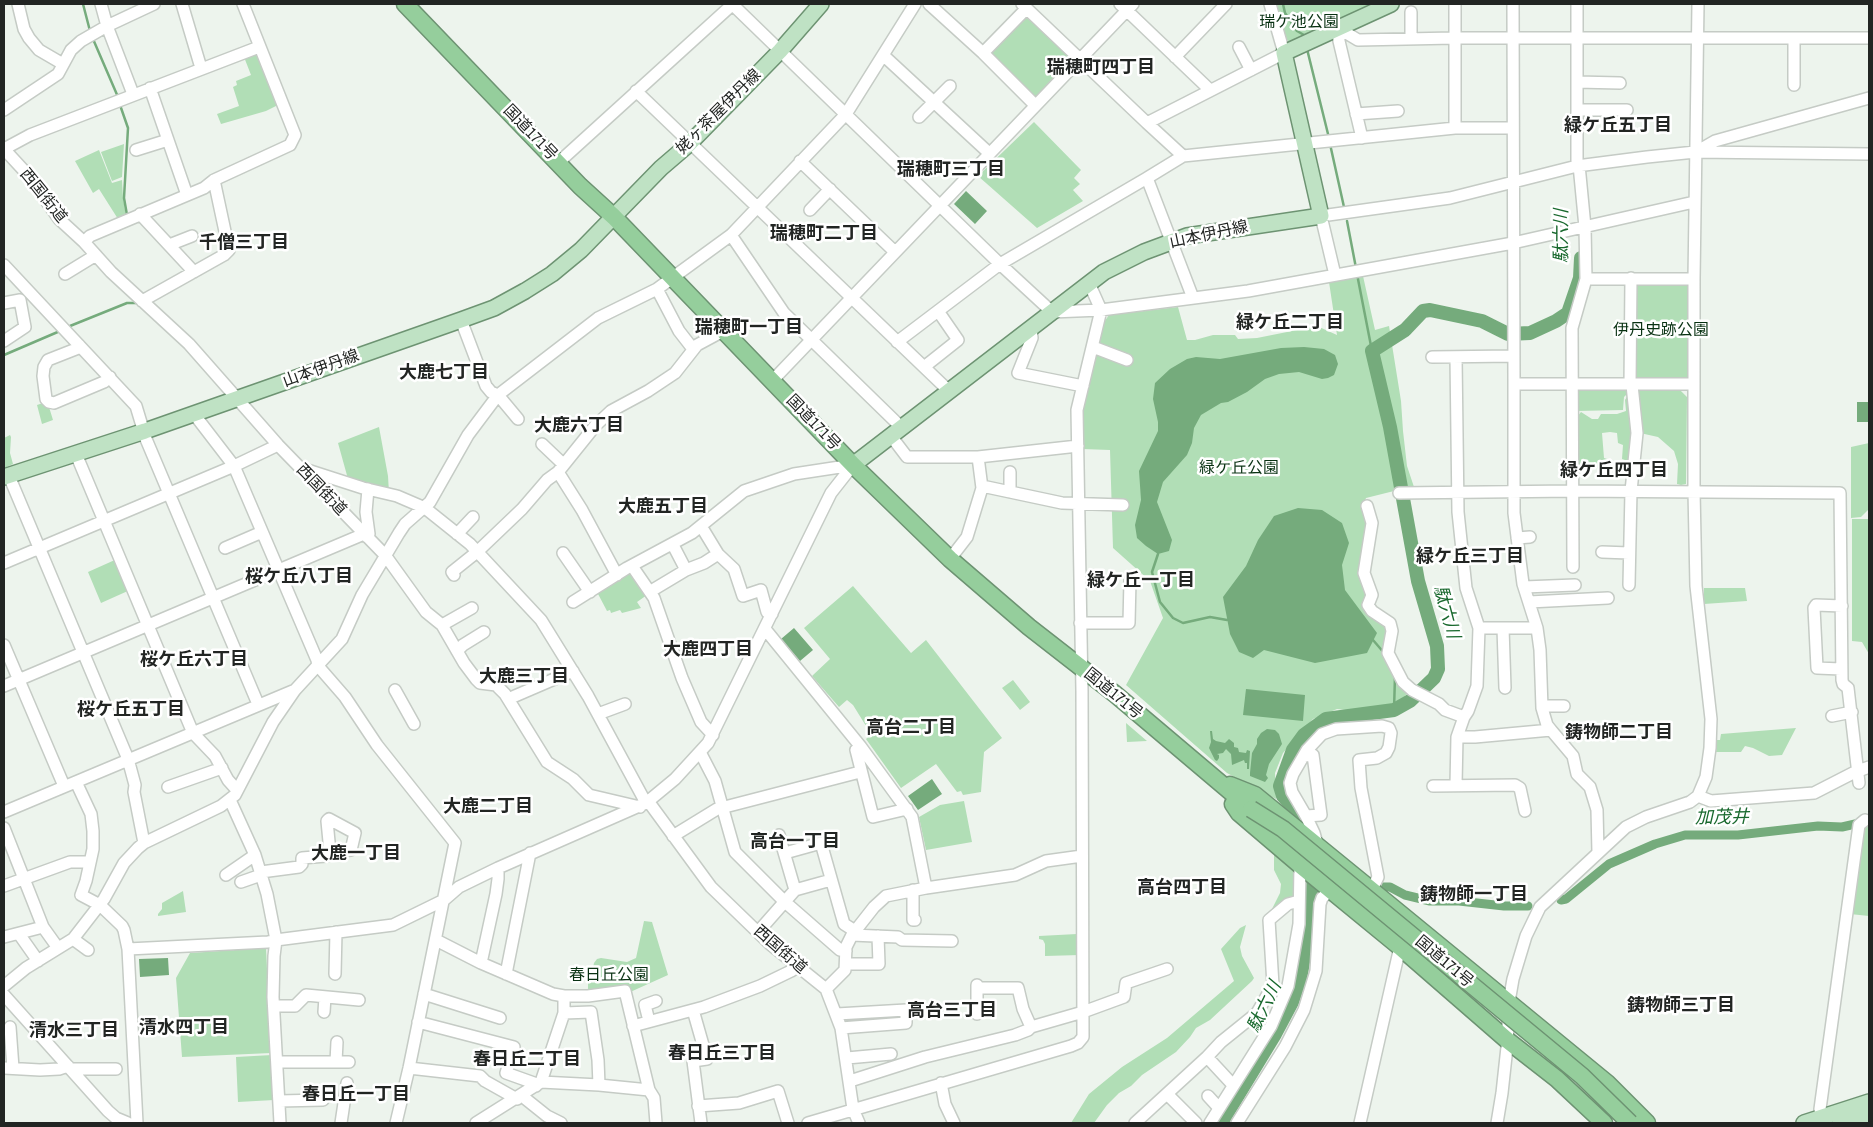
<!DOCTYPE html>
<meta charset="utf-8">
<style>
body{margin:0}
#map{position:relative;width:1873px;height:1127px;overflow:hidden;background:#edf4ed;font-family:"Archivo Narrow",sans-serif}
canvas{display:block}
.frame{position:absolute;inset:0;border:5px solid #222523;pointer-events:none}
</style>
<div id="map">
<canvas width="1873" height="1127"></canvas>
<div class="frame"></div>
</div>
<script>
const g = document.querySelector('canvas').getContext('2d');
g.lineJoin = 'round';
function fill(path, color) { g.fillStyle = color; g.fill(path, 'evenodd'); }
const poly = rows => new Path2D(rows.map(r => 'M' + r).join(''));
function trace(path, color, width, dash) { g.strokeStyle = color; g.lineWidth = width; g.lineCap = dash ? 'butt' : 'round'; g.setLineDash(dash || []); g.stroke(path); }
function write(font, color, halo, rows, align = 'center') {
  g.font = font + ' "Archivo Narrow","Noto Sans JP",sans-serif'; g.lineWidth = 5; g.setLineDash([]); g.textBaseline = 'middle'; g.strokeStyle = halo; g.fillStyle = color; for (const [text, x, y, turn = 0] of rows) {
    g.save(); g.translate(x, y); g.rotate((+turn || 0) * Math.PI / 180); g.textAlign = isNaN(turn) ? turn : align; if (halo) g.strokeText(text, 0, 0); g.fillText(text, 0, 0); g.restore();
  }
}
fill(poly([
 [1273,4,1374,4,1292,46,1281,33],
 [1023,15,1028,16,1072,56,1071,62,1036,98,1031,98,987,53],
 [256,52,260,54,280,104,266,111,221,124,217,114,239,106,233,87,237,85,236,81,251,75,244,57],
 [1034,122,1081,170,1074,178,1080,184,1073,190,1083,201,1037,228,978,176],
 [124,144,122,177,112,181,101,152],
 [99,150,112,183,122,180,123,198,126,216,118,219,99,189,93,193,75,161],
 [1363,276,1375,330,1389,326,1401,401,1403,431,1407,466,1415,490,1398,490,1366,498,1364,503,1367,512,1369,600,1390,624,1387,646,1408,690,1404,699,1391,706,1363,712,1337,709,1313,719,1283,753,1275,773,1276,799,1227,773,1126,685,1163,618,1150,581,1113,548,1110,450,1082,449,1082,405,1102,325,1109,315,1178,307,1187,340,1195,340,1213,335,1235,335,1238,339,1257,338,1317,326,1337,335,1329,282],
 [1689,281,1690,379,1632,382,1634,283],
 [1635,388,1678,388,1687,397,1686,484,1681,485,1677,484,1678,464,1674,451,1658,437,1640,433],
 [1575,389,1628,389,1628,393,1624,397,1623,410,1576,411],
 [1628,395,1634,424,1631,462,1622,459,1623,445,1618,443,1617,433,1610,432,1602,433,1604,458,1607,459,1609,467,1603,469,1577,467,1577,417,1581,412,1592,419,1598,419,1601,414,1617,414,1626,411,1625,400],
 [43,403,49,407,53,420,42,424,37,405],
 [379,427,388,476,389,493,348,479,338,443],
 [10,435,11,437,10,453,13,464,4,468,4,438],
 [1869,443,1869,509,1861,517,1851,518,1851,447],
 [1852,519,1869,519,1869,654,1862,642,1852,641],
 [117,559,130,590,101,603,88,572],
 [629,571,647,595,637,602,641,608,622,613,620,610,611,613,610,610,607,611,597,592],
 [853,586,911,653,926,640,1002,738,984,752,981,792,963,795,961,791,957,792,936,764,901,788,866,739,871,734,853,705,847,700,839,707,812,676,830,659,804,628],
 [1704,588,1745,588,1747,601,1704,604],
 [1013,680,1030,702,1020,710,1002,688],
 [1126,723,1147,741,1127,742],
 [1796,728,1782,755,1769,756,1753,748,1745,746,1741,752,1716,752,1717,740,1720,740,1721,734],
 [964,801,972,842,926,850,919,817,940,805],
 [1869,822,1869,916,1850,914,1863,823],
 [1274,854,1296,871,1296,897,1270,913,1280,893,1281,884,1274,870],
 [183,891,186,912,158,916,158,914,162,909,162,903],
 [644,921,652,922,668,975,628,993,588,994,588,982,591,977,594,963,597,959,601,958,627,962,636,958],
 [1246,925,1240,947,1242,956,1254,978,1252,981,1210,1020,1196,1028,1190,1037,1176,1052,1142,1075,1131,1086,1119,1093,1107,1105,1094,1123,1071,1123,1089,1094,1122,1067,1167,1038,1234,981,1221,949,1240,928],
 [1077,934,1080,937,1080,955,1045,956,1045,944,1043,940,1039,939,1039,936],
 [266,948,271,1053,182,1057,176,978,190,953],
 [272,1055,274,1100,238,1102,236,1057]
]), '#b1deb6');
fill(poly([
 [966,191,987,211,975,224,954,204],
 [1304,347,1324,349,1335,355,1338,364,1334,375,1328,378,1322,379,1299,372,1279,374,1265,379,1247,392,1228,402,1221,403,1201,415,1194,428,1192,443,1187,455,1163,482,1157,502,1172,540,1169,551,1158,554,1146,546,1137,538,1135,525,1141,500,1139,471,1158,431,1158,422,1153,399,1155,383,1170,369,1187,359,1196,357,1220,359,1281,348],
 [1857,402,1869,402,1869,422,1857,422],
 [1298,508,1322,510,1342,523,1349,543,1342,565,1345,590,1377,633,1367,653,1315,663,1264,650,1253,658,1239,652,1230,634,1223,597,1246,566,1258,540,1274,516],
 [794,628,813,650,800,661,781,639],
 [1246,689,1305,695,1303,721,1243,715],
 [1267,729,1275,730,1279,734,1282,744,1269,764,1266,775,1268,778,1265,782,1250,776,1250,773,1252,753,1257,744,1257,739,1261,733],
 [1210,731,1212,731,1213,739,1216,741,1225,743,1229,739,1234,743,1234,747,1238,748,1239,752,1246,753,1247,750,1250,751,1249,769,1247,769,1247,763,1245,763,1244,760,1232,765,1231,754,1226,749,1223,753,1217,754,1219,755,1219,758,1217,761,1215,760,1209,748,1211,742],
 [932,779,942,794,918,810,908,796],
 [168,958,169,975,140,977,139,959]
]), '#75ab7c');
trace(poly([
 [83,4,90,31],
 [1283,4,1285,13,1297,31,1304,35,1305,39],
 [93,39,118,97],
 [1307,49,1329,138],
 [120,105,128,128,124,198,127,215],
 [1330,144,1344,207],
 [1347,221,1356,268],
 [1357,274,1372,351],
 [70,326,127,303,138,303],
 [4,355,60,331],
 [1158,554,1152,572,1160,602,1173,618,1183,623,1210,617,1227,620],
 [1373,640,1385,654],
 [1394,710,1395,676]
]), '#75ab7c', 2.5);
trace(poly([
 [1376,887,1390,887,1405,895,1430,901,1459,901,1504,906,1528,906],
 [1304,897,1320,895],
 [1561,900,1566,899,1609,864,1655,844,1685,835,1738,835,1818,826,1842,827,1864,822]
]), '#75ab7c', 9);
trace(poly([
 [1306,829,1305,821,1283,796,1280,786,1293,750,1304,735,1326,719,1394,710,1410,701,1434,678,1438,669,1437,646,1418,581,1390,427,1372,351,1405,330,1423,311,1430,310,1482,321,1508,334,1530,333,1556,321,1568,313,1580,278,1581,258],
 [1221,1123,1275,1034,1292,1002,1300,979,1308,933,1310,897,1309,865]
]), '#75ab7c', 14);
const minor = poly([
 [18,4,24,29,29,38,39,50,63,64],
 [101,4,107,26,133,94],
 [182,4,201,68],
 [929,4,983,53],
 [1022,4,1147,123],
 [1120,4,1210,90],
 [1513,4,1514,384],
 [733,5,1000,264,1052,312,1101,310,1248,291,1513,243,1694,202],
 [1026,9,983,53,1035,105],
 [1338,28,1358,40,1454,38,1869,38],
 [1338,28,1339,41,1362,138],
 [1411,39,1411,12],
 [1794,39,1794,85],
 [1239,47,1251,70],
 [883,55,915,4],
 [1175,57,1226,4],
 [1577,82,1620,83],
 [150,88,187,195],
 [636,91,949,391],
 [4,110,58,74,71,50,81,41,107,26,154,4],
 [1577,110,1627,110],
 [1356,114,1398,111],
 [919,117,950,86],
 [1455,128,1455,4],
 [4,149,28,175,59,219,84,242,111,272,189,344,278,445,385,555,426,612,442,625,464,663,476,679,480,683,496,685,505,694,547,762,573,779,589,795,640,807],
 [4,149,30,135,259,47],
 [136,150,168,140],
 [1696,152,1715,141,1869,98],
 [1183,156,1147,123,1284,53,1270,4],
 [800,161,895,252],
 [559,162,733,4],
 [1577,166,1577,4],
 [810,210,830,189],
 [140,214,194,272],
 [731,235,784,313,901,427],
 [84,242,90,236,204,188,214,180,290,145,295,135,243,4],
 [169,245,192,236],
 [4,265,136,406,146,439,258,704],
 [65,274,96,255],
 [1335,275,1321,216,1450,198,1577,166,1647,157,1695,152,1869,154],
 [1586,279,1694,279],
 [657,289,679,331,693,349],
 [1193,298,1147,178,1183,156,1455,128,1513,128],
 [142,301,224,255,229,250,214,180],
 [4,303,20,300,25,327,4,341],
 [461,320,486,386,491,392,498,395,518,419],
 [1031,328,1032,338,1018,373,1083,386],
 [897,342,1000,264,1147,178],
 [79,345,76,349,48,360,44,367,43,376,46,399,49,402,54,403,104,382,110,377],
 [1093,347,1127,360],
 [1432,357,1514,356],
 [1456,357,1458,512,1466,588,1479,628,1477,686,1468,711,1464,717],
 [924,367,958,340,938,311],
 [772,381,1133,4],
 [1630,385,1631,278],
 [194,414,234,466,317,660,318,666,345,697,377,745,455,843,409,1068,396,1123],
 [891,436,907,457,978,457,1078,446],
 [542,444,563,464],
 [76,454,193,733,215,756,228,780,237,790],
 [301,468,363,488,397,496,425,508,470,544,541,620,588,696,646,803],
 [558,472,582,510,617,575],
 [1010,472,1010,492],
 [9,476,128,759,135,785,134,792,144,843],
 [982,486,1062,503,1123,505],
 [1399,493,1573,491,1840,493,1842,680,1843,684,1848,688,1859,783],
 [1367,506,1372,523,1364,573,1372,595,1368,605,1372,611,1390,623,1392,631,1388,653,1403,682,1412,690,1439,704,1445,710,1464,717,1457,737,1475,737,1551,730,1573,756,1577,774,1590,787,1597,810,1598,853],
 [701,526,718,554,734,569,743,596,761,590,767,612,772,614],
 [457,534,473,517],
 [367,537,369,534,366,512,368,489],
 [1517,538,1530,537],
 [673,545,686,570],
 [225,548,262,532],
 [1602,552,1629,553],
 [563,553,590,592],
 [950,559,967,537,982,488,978,457],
 [4,563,234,466,278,445],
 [632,566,654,598,682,678,701,722,713,735],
 [1573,567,1572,328,1586,279,1585,227,1579,165],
 [454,575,452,572,477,552,522,509,547,480,558,472,595,426,611,411,648,391,675,373,697,345,723,331],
 [1629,585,1631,491,1637,433,1632,385],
 [1524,587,1575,585],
 [651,591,686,570,704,563,718,554],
 [573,602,627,568,692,533,744,491,794,474,853,465],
 [1529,602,1608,598],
 [1080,623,1129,623,1130,580],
 [442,625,472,608],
 [1479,628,1537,628],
 [1503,628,1505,688],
 [765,629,861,747,912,817,926,888],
 [4,645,64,786],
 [457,651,463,645,484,632],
 [1841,669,1817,668,1814,608,1816,605,1842,606],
 [4,686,364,534],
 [395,690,414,724],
 [508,699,573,671],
 [1542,706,1564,706],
 [598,714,625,704],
 [1832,716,1852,712],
 [1551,730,1547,725,1542,708,1540,650,1537,628,1523,584,1514,513,1514,384,1694,384],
 [861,747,856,750,873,817,907,809],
 [700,752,715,781,735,852,785,902,840,950,846,951],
 [1304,756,1313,755,1321,815,1306,816],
 [76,782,91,814,93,831,93,849,86,881,81,895,100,905,122,926,124,930,128,949,137,1123],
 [1456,785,1457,737],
 [1433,786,1515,785,1520,788,1525,811],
 [168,787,222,768],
 [1698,796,1711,801,1814,793,1853,773,1869,767],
 [230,800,255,855,267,894,276,940,274,956,273,997,280,1123],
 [648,801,711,887,770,944,826,989,841,1028,853,1109,859,1123],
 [4,812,295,690],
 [4,828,43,927,58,948],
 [779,835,795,890],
 [673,836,717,809,860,772],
 [1318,847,1314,833,1306,816,1292,792,1290,783,1293,774,1307,750,1322,734,1336,729,1382,726,1389,728,1391,733,1389,747,1386,753,1377,758,1359,760,1361,788,1378,877,1375,883,1369,888],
 [785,853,821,843,844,924,855,931],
 [261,872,299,867,302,864,302,858,326,856,330,852,327,821,329,819,355,833,351,850,330,852],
 [226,875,255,855],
 [241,882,261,875],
 [4,886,70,862,90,862],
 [913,890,913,920,915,920],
 [758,932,795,890,831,880],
 [19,934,38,961],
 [852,935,898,937,902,940,952,941],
 [4,937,43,927],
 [73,939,88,950],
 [436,940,481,963,553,994,564,996,588,996,625,991,649,1090,654,1098,656,1123],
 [128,949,268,942,276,940,393,925,444,900,459,887,498,868,646,803,675,779,708,743,831,493,853,465],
 [481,963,496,894,498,879,498,868],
 [846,964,879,964,878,936],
 [335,974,336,932],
 [506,974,530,853],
 [977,985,977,1014],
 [4,986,26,968,73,939,104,899,124,863,138,848,144,843,221,806,235,795,273,722,295,690,342,639,362,595,399,533,405,524,430,502,468,435,498,395,598,318,657,289,731,235,846,114,883,55,989,153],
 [977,988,1018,988,1023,1009,1031,1027,1083,1012,1124,997,1126,983,1167,969],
 [826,989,845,970,846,947,852,935,874,907,886,896,926,888,1015,875,1046,861,1082,856],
 [424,994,500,1018],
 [4,995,108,1111,116,1118,128,1123],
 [274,1006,295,1006,306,995,359,1000],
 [693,1010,707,1059,693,1061,701,1123],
 [324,1012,325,997],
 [564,1013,591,1012,598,1060,599,1085],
 [837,1014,906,1010,906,1023,841,1028],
 [649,1021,645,1005,656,1001],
 [418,1022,514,1047,506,1073,534,1083,536,1086],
 [633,1026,704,1007,760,986,791,971,799,966],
 [10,1027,13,1068],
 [1207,1057,1233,1085],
 [847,1058,891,1054],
 [277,1062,349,1062],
 [336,1062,337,1042],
 [4,1068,40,1070,59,1069,68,1066],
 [409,1068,480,1076,485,1081,517,1099],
 [71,1069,116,1069],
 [850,1081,925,1057,1015,1035,1028,1030,1031,1027],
 [541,1082,599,1085,649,1090],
 [941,1083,945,1104,954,1123],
 [1167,1094,1196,1123],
 [522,1096,547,1116,561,1123],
 [1208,1096,1219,1108],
 [279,1101,323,1100],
 [698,1106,739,1103,778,1091,788,1123],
 [341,1123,347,1083],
 [476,1123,541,1082,564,1013,564,996],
 [808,1123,1071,1046,1078,1043,1083,1037,1082,691,1077,410,1101,310,1089,283],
 [1135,1123,1207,1057,1221,1042,1257,1013,1273,985,1269,920,1288,904,1299,901],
 [1210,1123,1271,1026,1288,986,1299,924,1300,865],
 [1237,1123,1285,1047,1304,1010,1316,971,1320,904,1322,898,1330,890],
 [1360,1123,1400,947],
 [1497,1123,1502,1093,1507,1047,1509,1002,1513,979,1526,936,1540,907,1626,827,1646,817,1690,802,1698,796,1706,777,1710,748,1711,719,1696,586,1694,491,1694,279,1698,4],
 [1822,1123,1820,1109,1859,825,1865,820]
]);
const major = poly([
 [853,465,1104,272,1144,252,1187,236,1321,216,1284,53,1391,4],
 [4,477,145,431,461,320,494,308,525,291,552,274,581,250,661,168,689,144,780,51,821,4],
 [1804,1123,1869,1102],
 [1840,1123,1869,1114]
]);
const highway = poly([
 [405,4,580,186,614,217,853,465,950,559,1029,627,1115,694,1251,809],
 [1230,785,1255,795,1369,888,1607,1083,1647,1123],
 [1233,804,1239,813,1300,865,1400,947,1507,1040,1557,1079,1604,1123]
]);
trace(minor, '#c5cbc5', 14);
trace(major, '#6d9372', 18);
trace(highway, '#6d9372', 19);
trace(minor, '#fff', 11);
trace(major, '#bfe2c4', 15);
trace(highway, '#95ce9c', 16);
const highwayBridge = poly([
 [1251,809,1283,829,1582,1076,1630,1123]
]);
trace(highwayBridge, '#6d9372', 19, []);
trace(highwayBridge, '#95ce9c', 16);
write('16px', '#093213', '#fff', [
 ["瑞ケ池公園",1299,23],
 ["伊丹史跡公園",1661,331],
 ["緑ケ丘公園",1239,469],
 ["春日丘公園",609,976]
]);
write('16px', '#222523', '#fff', [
 ["姥ヶ茶屋伊丹線",719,112,-45],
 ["国道171号",530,133,46],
 ["西国街道",43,196,51],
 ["山本伊丹線",1209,235,-12],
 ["山本伊丹線",321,369,-20],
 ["国道171号",813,423,46],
 ["西国街道",321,490,46],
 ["国道171号",1113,694,39],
 ["西国街道",780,950,41],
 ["国道171号",1444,962,40]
]);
write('bold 18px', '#222523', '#fff', [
 ["瑞穂町四丁目",1101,68],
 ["緑ケ丘五丁目",1618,126],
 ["瑞穂町三丁目",951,170],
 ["瑞穂町二丁目",824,234],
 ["千僧三丁目",244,243],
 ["緑ケ丘二丁目",1290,323],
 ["瑞穂町一丁目",749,328],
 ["大鹿七丁目",444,373],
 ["大鹿六丁目",579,426],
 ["緑ケ丘四丁目",1614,471],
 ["大鹿五丁目",663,507],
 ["緑ケ丘三丁目",1470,557],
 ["桜ケ丘八丁目",299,577],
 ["緑ケ丘一丁目",1141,581],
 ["大鹿四丁目",708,650],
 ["桜ケ丘六丁目",194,660],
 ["大鹿三丁目",524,677],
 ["桜ケ丘五丁目",131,710],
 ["高台二丁目",911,728],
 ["鋳物師二丁目",1619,733],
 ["大鹿二丁目",488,807],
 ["高台一丁目",795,842],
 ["大鹿一丁目",356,854],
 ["高台四丁目",1182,888],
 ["鋳物師一丁目",1474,895],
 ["鋳物師三丁目",1681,1006],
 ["高台三丁目",952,1011],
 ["清水四丁目",184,1028],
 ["清水三丁目",74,1031],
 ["春日丘三丁目",722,1054],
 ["春日丘二丁目",527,1060],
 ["春日丘一丁目",356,1095]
]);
write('italic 18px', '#19692e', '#fff', [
 ["駄六川",1562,236,-90],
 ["駄六川",1446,612,75],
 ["加茂井",1722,818,-1],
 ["駄六川",1265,1007,-64]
]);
</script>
